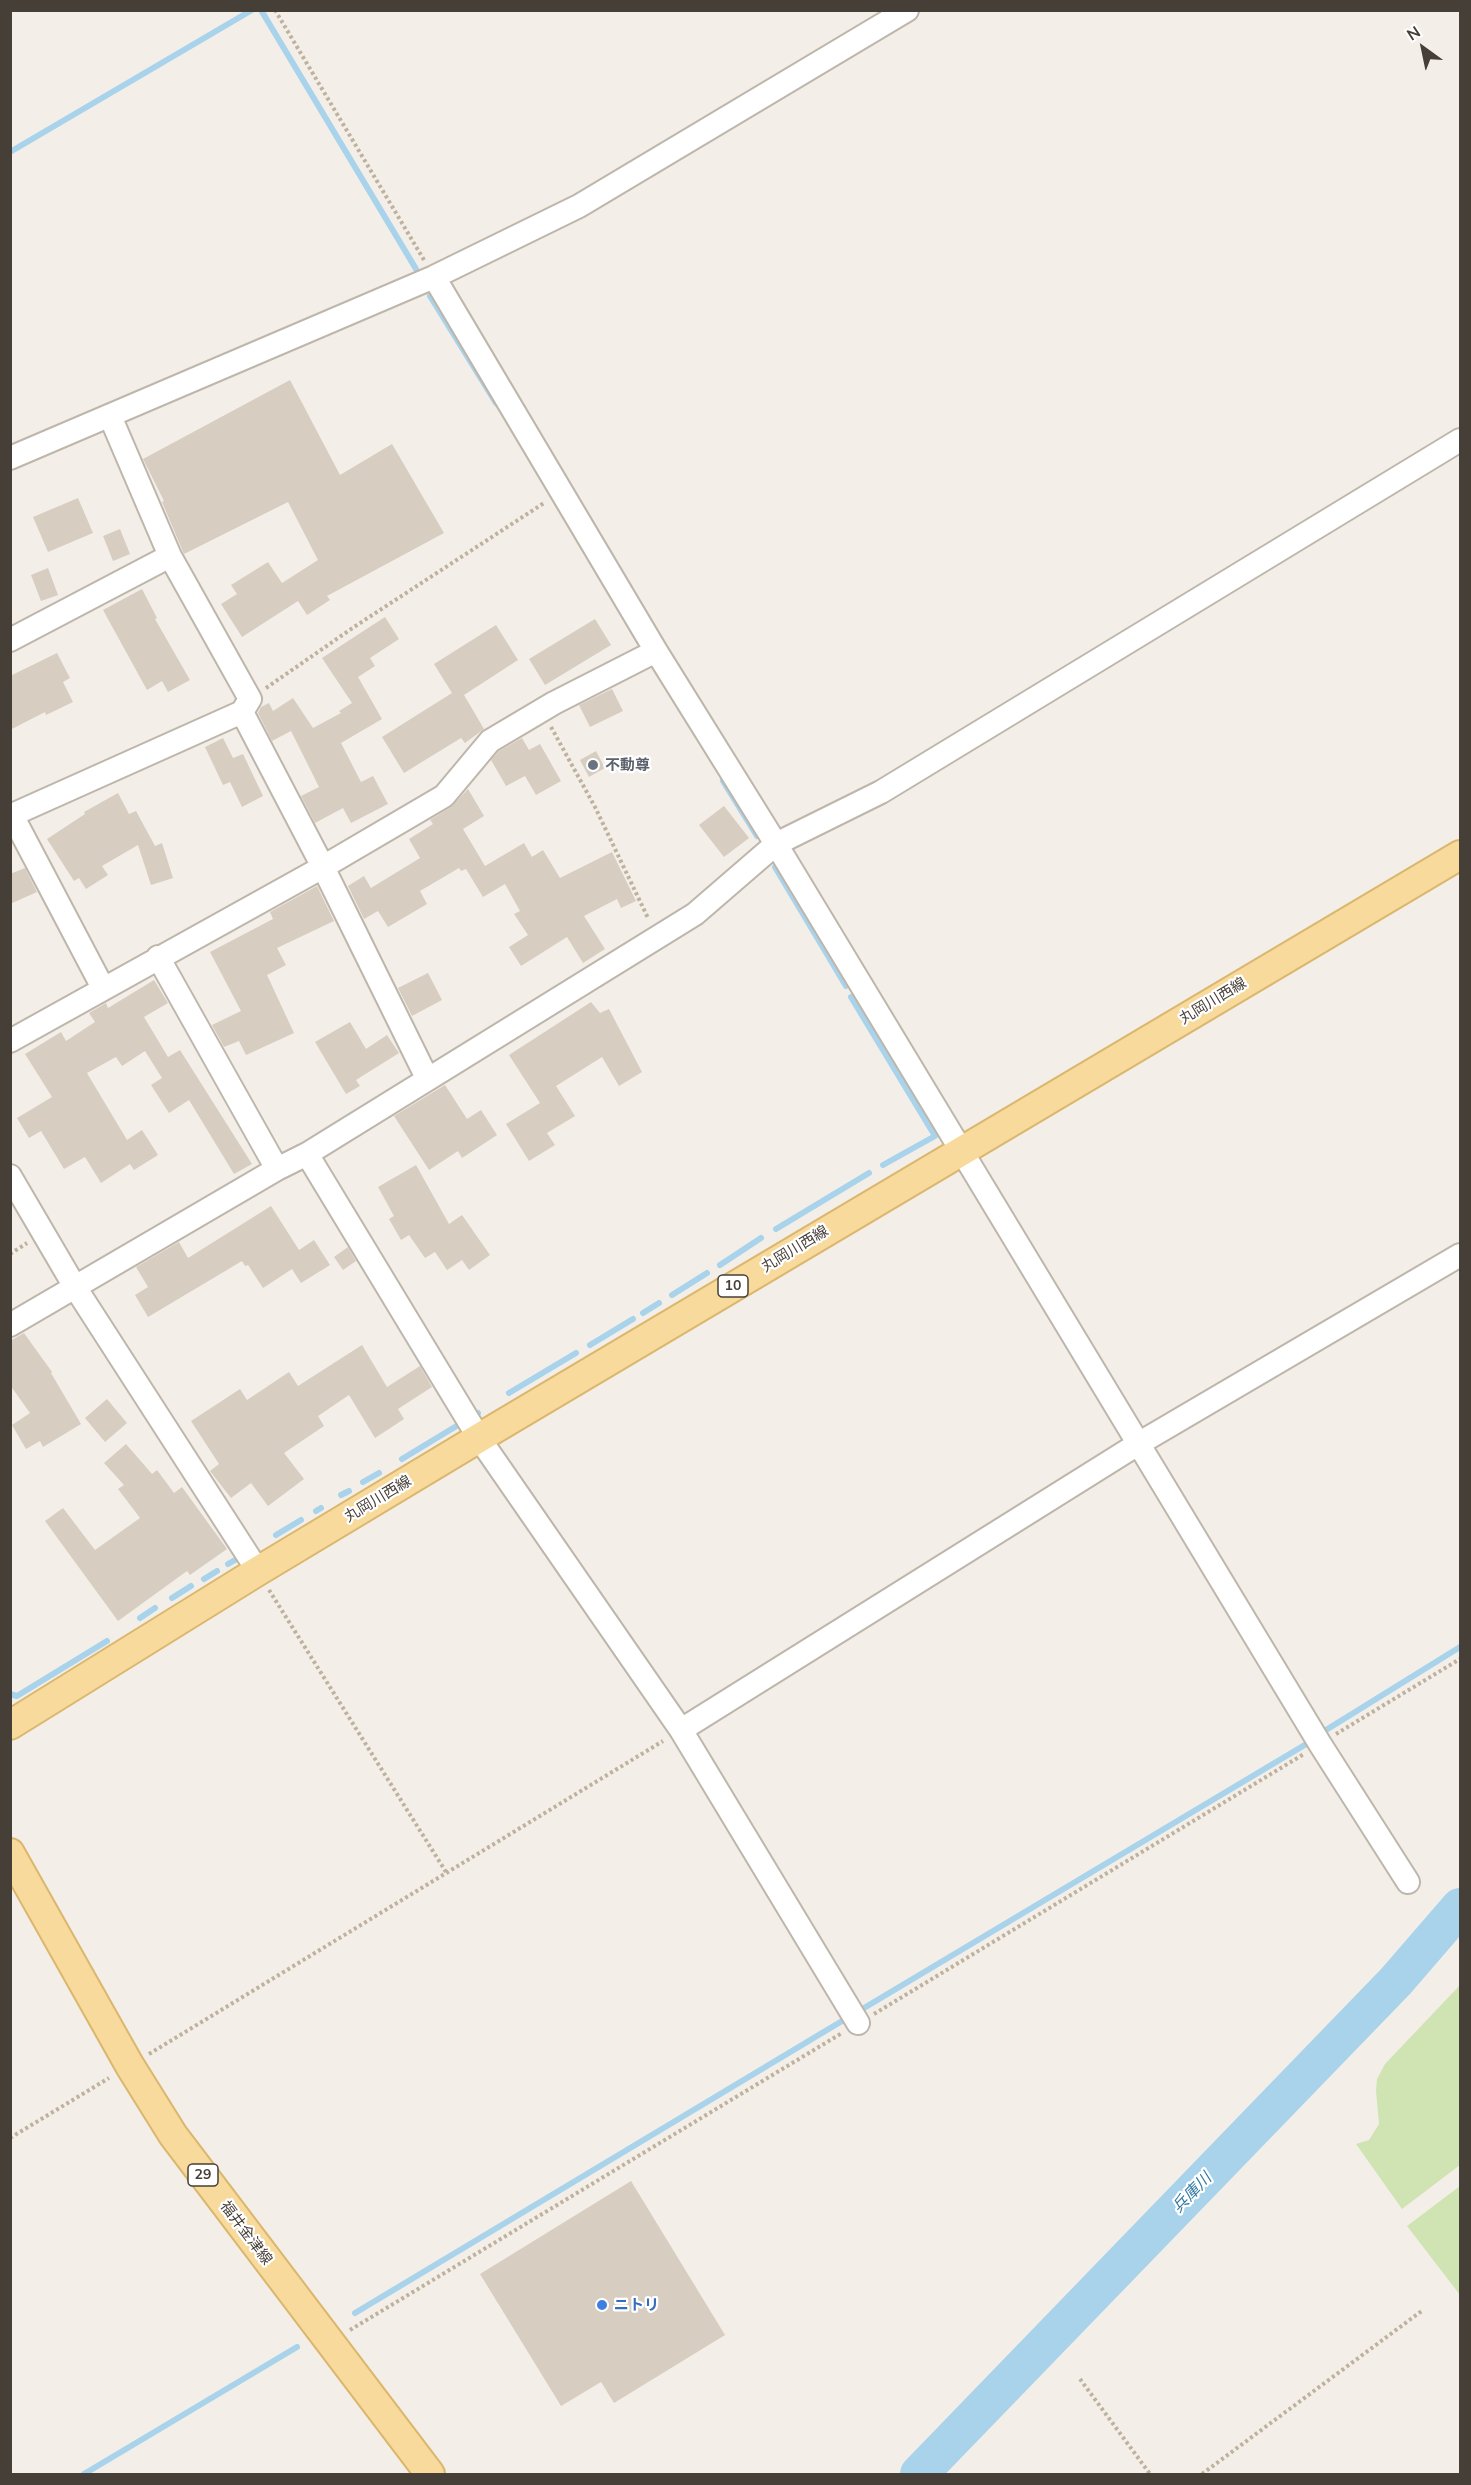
<!DOCTYPE html>
<meta charset="utf-8">
<style>
body{margin:0}
#map{position:relative;width:1471px;height:2485px;overflow:hidden;background:#f3efe8;font-family:Mulish,sans-serif}
canvas{display:block}
.frame{position:absolute;inset:0;border:12px solid #463f37;pointer-events:none}
.north{position:absolute;left:1393px;top:18px;width:60px;height:60px;-webkit-text-stroke:4px #fff;paint-order:stroke;rotate:327deg;font-size:16px;font-weight:700;line-height:24px;text-align:center;color:#463f37}
.north::after{content:'';display:block;margin:auto;width:21px;height:27px;background:#463f37;clip-path:polygon(50% 0,100% 100%,50% 72%,0 100%)}
</style>
<div id="map">
<canvas width="1471" height="2485"></canvas>
<div class="frame"></div>
<div class="north">N</div>
</div>
<script>
const g = document.querySelector('canvas').getContext('2d');
g.lineJoin = 'round';
function fill(path, color) { g.fillStyle = color; g.fill(path, 'evenodd'); }
const poly = rows => new Path2D(rows.map(r => 'M' + r).join(''));
function trace(path, color, width, dash) { g.strokeStyle = color; g.lineWidth = width; g.lineCap = dash ? 'butt' : 'round'; g.setLineDash(dash || []); g.stroke(path); }
function write(font, color, halo, rows, align = 'center') {
  g.font = font + ' Mulish,"Noto Sans JP",sans-serif'; g.lineWidth = 4.5; g.setLineDash([]); g.textBaseline = 'middle'; g.strokeStyle = halo; g.fillStyle = color; for (const [text, x, y, turn = 0] of rows) {
    g.save(); g.translate(x, y); g.rotate((+turn || 0) * Math.PI / 180); g.textAlign = isNaN(turn) ? turn : align; if (halo) g.strokeText(text, 0, 0); g.fillText(text, 0, 0); g.restore();
  }
}
fill(poly([
 [1460,1985,1460,2165,1402,2209,1356,2144,1369,2140,1379,2124,1376,2091,1377,2079,1385,2064],
 [1460,2186,1460,2295,1407,2226]
]), '#d0e4b3');
trace(poly([
 [261,10,416,269],
 [10,152,252,10],
 [430,296,496,403],
 [723,781,757,836],
 [775,867,846,986],
 [851,997,935,1136,883,1165],
 [776,1229,869,1173],
 [720,1265,761,1238],
 [672,1295,707,1273],
 [643,1313,659,1303],
 [590,1345,633,1319],
 [509,1393,576,1353],
 [402,1459,478,1413],
 [363,1482,379,1473],
 [341,1495,349,1491],
 [316,1511,321,1508],
 [276,1535,301,1520],
 [228,1564,235,1560],
 [204,1579,217,1571],
 [172,1598,191,1586],
 [140,1618,155,1608],
 [10,1694,17,1696,107,1641],
 [1326,1730,1460,1647],
 [859,2011,1308,1743],
 [355,2313,842,2021],
 [84,2474,297,2347]
]), '#a8d3eb', 6);
trace(poly([
 [919,2474,1396,1981,1460,1907]
]), '#a8d3eb', 38);
fill(poly([
 [290,380,340,475,392,444,444,533,327,596,330,600,307,615,298,601,242,637,221,604,237,594,231,585,268,562,282,583,318,560,288,502,184,554,162,502,164,501,143,459],
 [78,498,93,533,48,552,33,517],
 [120,529,130,554,113,561,103,536],
 [48,568,58,595,41,601,31,575],
 [142,589,157,618,155,619,190,680,168,692,162,681,147,690,103,610],
 [385,617,399,639,370,658,375,666,358,677,382,719,341,743,361,782,373,776,388,804,351,823,343,808,315,823,301,796,319,787,291,731,272,741,258,713,261,707,269,703,273,711,293,698,313,728,341,713,339,711,352,703,322,658],
 [595,619,611,645,545,685,529,659],
 [496,625,518,660,464,695,484,729,465,743,461,738,404,773,382,737,452,693,434,664],
 [57,653,70,678,63,682,73,702,46,715,45,712,10,730,10,676],
 [612,689,623,711,590,727,579,705],
 [223,738,233,758,243,754,263,796,242,807,230,782,223,785,205,747],
 [522,738,529,750,540,744,561,781,536,795,525,776,506,786,491,760,499,751],
 [596,751,605,768,589,777,580,760],
 [468,789,484,816,463,829,485,866,524,843,532,857,543,850,560,878,612,852,636,901,621,908,617,899,584,916,605,949,583,963,567,937,521,966,509,947,528,935,514,914,520,911,505,884,483,897,466,869,461,871,459,868,420,891,427,904,388,927,378,911,364,919,348,886,364,876,371,888,420,858,409,839,433,824,430,820,451,807],
 [118,793,129,814,136,811,155,846,162,843,173,878,151,885,138,845,102,866,108,875,86,889,79,878,74,881,47,839,85,814,84,812],
 [724,806,749,838,724,857,699,825],
 [25,868,37,892,10,904,10,874],
 [317,886,334,921,277,948,286,965,267,975,294,1033,246,1055,239,1041,224,1047,212,1025,241,1011,210,952,273,919,270,912],
 [428,973,442,1000,412,1016,398,988],
 [154,980,168,1003,144,1017,168,1057,180,1050,252,1164,234,1174,189,1100,169,1113,151,1085,162,1078,145,1051,122,1066,116,1057,87,1073,127,1140,142,1130,158,1155,134,1170,130,1164,101,1183,85,1157,64,1169,41,1131,29,1138,17,1118,52,1097,25,1054,61,1032,66,1041,95,1022,89,1013,106,1003,108,1008],
 [591,1002,600,1013,609,1009,642,1072,619,1086,602,1057,556,1086,575,1116,547,1133,555,1145,529,1161,506,1124,540,1103,509,1055],
 [350,1022,366,1049,387,1035,399,1053,356,1080,360,1086,346,1094,315,1042],
 [445,1085,467,1119,481,1110,497,1135,462,1158,458,1151,429,1170,394,1116],
 [416,1165,449,1224,462,1215,490,1255,469,1270,462,1260,447,1270,435,1252,425,1258,409,1235,401,1240,389,1219,394,1216,378,1187],
 [271,1206,299,1250,314,1240,330,1265,301,1283,292,1269,263,1288,248,1265,245,1266,242,1261,148,1317,135,1295,148,1287,136,1267,179,1242,188,1258],
 [348,1247,356,1261,343,1270,334,1257],
 [24,1333,52,1372,51,1373,81,1424,43,1447,40,1441,26,1449,12,1425,30,1413,10,1385,10,1341],
 [362,1345,387,1387,420,1366,432,1387,398,1409,404,1419,375,1438,349,1395,318,1416,324,1426,284,1453,304,1479,268,1506,251,1483,231,1498,210,1471,219,1464,191,1421,240,1389,247,1400,289,1372,298,1386],
 [107,1399,127,1423,105,1442,85,1418],
 [126,1444,152,1474,157,1470,174,1493,182,1487,227,1549,190,1575,187,1571,118,1621,45,1521,63,1508,95,1550,140,1518,118,1489,124,1485,104,1463],
 [631,2181,725,2335,614,2403,601,2382,561,2406,480,2274]
]), '#d7cdc1');
const minor = poly([
 [434,277,656,651,776,844,1320,1744,1408,1882],
 [110,416,170,556,250,699,242,712,323,867,427,1078],
 [10,458,434,277,579,206,907,10],
 [10,640,170,556],
 [158,957,277,1169],
 [103,988,12,815,242,712],
 [10,1041,323,867,444,796,490,741,554,703,656,651],
 [307,1154,479,1438,681,1730,858,2023],
 [10,1176,75,1287,258,1571],
 [10,1325,277,1169,307,1154,695,914,776,844,881,792,1460,440],
 [681,1730,1138,1444,1460,1255]
]);
const major = poly([
 [10,1725,258,1571,479,1438,1460,855],
 [10,1853,130,2066,173,2135,430,2474]
]);
trace(minor, '#beb6ab', 26);
trace(major, '#dbb66d', 32);
trace(poly([
 [275,10,424,260],
 [266,688,354,627,544,503],
 [551,727,595,807,648,918],
 [10,1254,27,1243],
 [269,1590,446,1872],
 [1336,1734,1460,1659],
 [874,2014,1304,1754],
 [149,2054,663,1741],
 [10,2138,109,2078],
 [350,2330,842,2033],
 [1080,2379,1150,2474],
 [1202,2474,1423,2310]
]), '#beb19d', 4, [3, 3]);
trace(minor, '#fff', 22);
trace(major, '#f7da9c', 28);
for (const [x, y, r, color] of [
 [593,765,6,"#6b7280"],
 [602,2305,6,"#3f7fe0"]
]) { const dot = new Path2D(); dot.arc(x, y, r, 0, 2 * Math.PI); g.fillStyle = color; g.fill(dot); trace(dot, '#fff', 2); }
for (const [x, y, w] of [
 [733,1286,30],
 [203,2175,30]
]) { const box = new Path2D(); box.roundRect(x - w / 2, y - 11, w, 22, 4.5); g.fillStyle = '#fff'; g.fill(box); trace(box, '#463f37', 1.5); }
write('bold 14px', '#463f37', null, [
 ["10",733,1286],
 ["29",203,2175]
]);
write('bold 15px', '#5b616d', '#fff', [
 ["不動尊",605,765]
], 'left');
write('15px', '#463f37', '#fff', [
 ["丸岡川西線",1213,1001,-31],
 ["丸岡川西線",795,1249,-31],
 ["丸岡川西線",378,1499,-31],
 ["福井金津線",246,2233,53]
]);
write('bold 15px', '#366cbe', '#fff', [
 ["ニトリ",614,2305]
], 'left');
write('italic 16px', '#357aa2', '#fff', [
 ["兵庫川",1192,2193,-46]
]);
</script>
